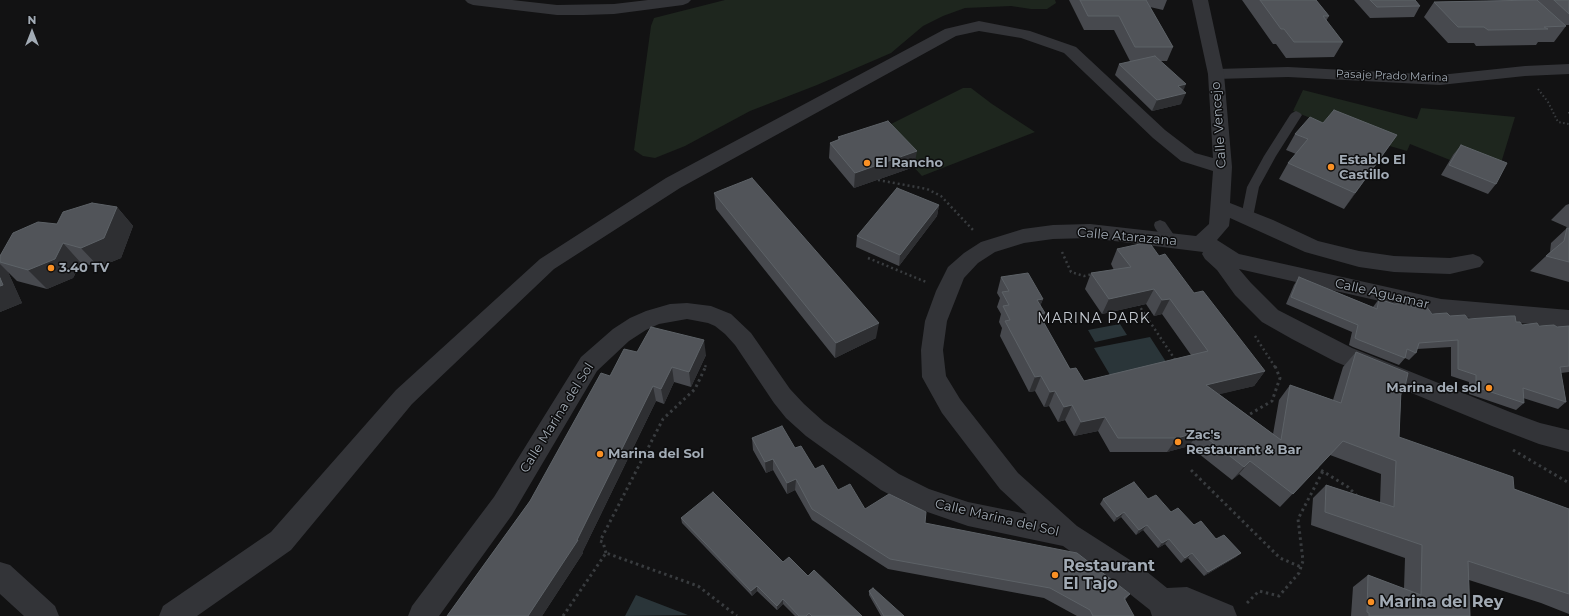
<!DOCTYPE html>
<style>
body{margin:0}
#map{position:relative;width:1569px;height:616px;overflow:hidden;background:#121213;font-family:Montserrat,sans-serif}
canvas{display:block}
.north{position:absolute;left:12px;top:12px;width:40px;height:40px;-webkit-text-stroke:3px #0d0d0e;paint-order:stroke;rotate:0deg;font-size:11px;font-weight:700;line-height:16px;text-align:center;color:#a2abb5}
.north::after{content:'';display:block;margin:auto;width:14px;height:18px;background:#a2abb5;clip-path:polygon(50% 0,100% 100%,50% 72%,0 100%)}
</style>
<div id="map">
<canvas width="1569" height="616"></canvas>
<div class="north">N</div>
</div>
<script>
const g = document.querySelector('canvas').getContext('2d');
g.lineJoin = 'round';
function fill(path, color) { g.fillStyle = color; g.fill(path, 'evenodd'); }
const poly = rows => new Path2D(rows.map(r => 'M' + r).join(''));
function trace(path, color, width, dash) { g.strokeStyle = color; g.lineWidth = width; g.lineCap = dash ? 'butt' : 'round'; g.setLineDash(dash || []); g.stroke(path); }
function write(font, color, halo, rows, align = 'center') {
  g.font = font + ' Montserrat,sans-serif'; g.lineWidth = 3; g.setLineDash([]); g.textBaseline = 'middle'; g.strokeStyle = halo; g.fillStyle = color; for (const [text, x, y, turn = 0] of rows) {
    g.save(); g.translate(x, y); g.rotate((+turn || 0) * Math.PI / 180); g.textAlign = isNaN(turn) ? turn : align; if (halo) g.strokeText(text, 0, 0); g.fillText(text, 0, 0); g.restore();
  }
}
fill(poly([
 [725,0,1055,0,1056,3,1047,9,1031,9,1011,6,965,8,943,16,923,26,891,53,817,85,750,111,685,146,655,158,643,156,634,150,651,26,654,18],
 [963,88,971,88,992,104,1035,132,922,176,879,130],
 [1303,90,1417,119,1421,108,1515,117,1498,173,1453,155,1450,160,1410,144,1407,151,1355,136,1293,111]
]), '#1e261e');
fill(poly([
 [1120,324,1127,335,1095,342,1088,330],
 [1150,337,1170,368,1113,380,1094,348],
 [636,595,688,615,625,616]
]), '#2a3539');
trace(poly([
 [1538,89,1548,102,1558,122,1569,124],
 [1569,112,1569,115]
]), '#393c3f', 2, [1.5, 2.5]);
trace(poly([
 [878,180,927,189,941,196,973,230],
 [1062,252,1071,272,1084,276,1093,274],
 [868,258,926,282],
 [1138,304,1176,361],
 [1255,336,1275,367],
 [705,367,707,363]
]), '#393c3f', 2.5, [2, 3]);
trace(poly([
 [1245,417,1272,401,1280,378,1275,366],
 [1513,450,1569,483],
 [1316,467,1348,487,1357,496],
 [1191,470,1280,558,1301,567],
 [606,553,603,542,600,541,663,419,695,389,706,366],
 [1247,603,1259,591,1279,596,1299,573,1303,561,1298,519,1323,471],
 [563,616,606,553,698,586,737,616]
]), '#393c3f', 3, [2.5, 3.5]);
fill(poly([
 [1296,111,1300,113,1302,115,1276,156,1259,187,1253,217,1252,220,1247,221,1242,220,1241,217,1247,187,1264,156,1290,115,1292,113,1296,111],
 [1160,220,1165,222,1176,238,1178,241,1176,244,1171,246,1166,244,1155,228,1154,225,1155,222,1160,220]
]), '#333438');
fill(poly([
 [1569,64,1569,74,1525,76,1440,85,1288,77,1216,79,1210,78,1208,74,1210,70,1216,69,1288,67,1440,75,1525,66,1569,64]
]), '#333438');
fill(poly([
 [465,0,512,0,557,5,614,4,648,0,691,0,688,3,683,5,614,14,584,15,557,15,473,5,468,3,465,0],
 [1192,0,1208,0,1224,74,1232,167,1230,203,1273,220,1318,241,1359,251,1394,256,1450,258,1473,254,1480,257,1484,262,1480,267,1450,274,1394,272,1359,267,1305,252,1230,218,1229,226,1217,240,1239,254,1441,299,1569,310,1569,328,1441,315,1239,269,1251,283,1278,310,1352,348,1510,412,1540,423,1569,430,1569,452,1539,444,1492,426,1336,362,1292,339,1262,322,1235,295,1217,270,1205,259,1202,254,1203,252,1090,238,1053,239,1024,243,995,252,978,263,964,278,947,321,943,350,946,376,960,399,1018,473,1077,526,1141,567,1167,588,1187,587,1233,606,1237,616,1152,616,1150,610,1121,587,1063,546,968,526,913,507,881,490,806,436,786,418,774,403,735,345,725,334,715,326,708,323,687,319,659,324,646,330,629,341,597,371,512,515,439,616,408,616,412,606,494,497,581,357,613,329,630,318,646,311,670,304,687,303,711,306,731,314,751,333,790,389,804,404,824,422,899,474,929,489,968,502,1027,514,1000,489,942,413,922,377,921,350,925,321,936,291,948,267,964,253,981,242,1023,229,1053,225,1090,224,1196,236,1209,224,1213,171,1181,161,1153,138,1064,53,1021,38,979,31,956,36,680,188,554,269,412,404,291,550,197,616,159,616,163,606,271,532,396,390,540,259,666,178,945,29,979,21,1030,31,1076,47,1165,130,1195,153,1213,158,1208,74,1192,0],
 [0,562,10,565,55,606,59,616,24,616,0,594,0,562]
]), '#333438');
fill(poly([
 [1069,0,1167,0,1163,10,1150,7,1173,47,1167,61,1160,61,1183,91,1181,104,1152,111,1115,75,1119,64,1133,61,1130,61,1114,30,1084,30],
 [1242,0,1316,0,1329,16,1326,21,1343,42,1334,57,1286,58,1276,44,1273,44],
 [1354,0,1415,0,1420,6,1414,17,1370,18],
 [1536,0,1569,0,1569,25,1565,25,1566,26,1554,42,1538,42,1536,45,1476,46,1474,43,1448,43,1424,17,1434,2],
 [1323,123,1397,135,1344,209,1279,179,1288,163,1296,154,1286,150,1295,134],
 [838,137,914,167,854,188,829,158,830,143,838,140],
 [1461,145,1496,184,1488,194,1441,175,1453,155],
 [714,193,876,338,835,358,716,209],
 [1569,204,1569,228,1551,220,1566,205],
 [939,205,937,216,899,266,856,247,857,236],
 [117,207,133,226,121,258,99,267,81,263,73,278,47,289,17,281,8,272,22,303,0,312,0,254,0,255,57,224],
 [1567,228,1569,228,1569,282,1530,271,1546,256,1550,252,1551,243],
 [1117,249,1159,256,1194,293,1265,371,1254,386,1219,394,1273,434,1279,400,1290,385,1333,400,1343,367,1356,352,1404,391,1401,395,1399,437,1514,489,1569,509,1569,614,1541,603,1469,580,1470,616,1351,616,1353,587,1368,575,1404,589,1405,558,1311,525,1313,498,1326,485,1380,503,1381,474,1330,455,1280,507,1239,474,1232,480,1189,446,1167,452,1110,452,1098,431,1074,436,1065,420,1058,422,1049,406,1044,407,1035,391,1029,392,1000,336,1002,328,999,322,1001,314,997,307,1000,298,997,293,1001,277,1043,299,1040,306,1045,313,1042,320,1070,369,1084,381,1191,355,1162,314,1154,316,1146,304,1102,314,1085,289,1091,273,1114,270,1111,264],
 [1299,277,1373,307,1379,299,1394,304,1412,307,1432,314,1468,319,1516,322,1522,325,1557,327,1569,326,1569,372,1561,373,1566,402,1558,409,1523,398,1524,403,1516,410,1469,394,1469,382,1451,376,1451,347,1417,349,1416,353,1409,360,1405,358,1399,365,1353,347,1349,345,1352,332,1286,304,1294,285],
 [637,352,706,355,691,387,674,382,664,404,656,401,583,551,583,553,542,616,447,616,530,501,610,376],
 [752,438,795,448,815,469,838,490,865,509,925,523,1130,594,1125,600,1134,616,1077,616,1044,598,888,569,812,520,795,490,787,494,773,470,766,473,753,450],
 [1103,499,1148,499,1241,553,1236,557,1204,576,1188,558,1181,563,1165,544,1158,548,1143,530,1136,535,1121,517,1114,522,1100,504],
 [681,518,808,576,862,616,795,616,783,604,777,610,757,591,752,596,682,523],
 [869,591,904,616,881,616,869,595]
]), '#47494e');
fill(poly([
 [1186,84,1182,94,1186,93,1181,104,1152,111,1157,100,1178,86],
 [1397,135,1386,151,1344,209,1355,193],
 [917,151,914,167,854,188,855,173],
 [939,205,937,216,899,266,900,255],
 [117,207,133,226,121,258,99,267,81,248],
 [63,243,81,263,73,278,47,289,28,270],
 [0,264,8,272,22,303,0,312],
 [1154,289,1146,304,1102,314,1109,299],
 [1043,299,1037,314,1037,300],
 [1170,299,1162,314,1154,316,1162,300],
 [1045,313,1039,328,1039,314],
 [879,323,876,338,835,358,836,343],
 [704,340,706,355,691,387,689,372],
 [672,367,674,382,664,404,661,389],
 [1265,371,1254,386,1196,400,1206,385],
 [1041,376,1035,391,1029,392,1035,377],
 [653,386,656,401,583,551,583,553,542,616,528,616,577,540],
 [1055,391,1049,406,1044,407,1050,392],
 [1072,405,1065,420,1058,422,1064,407],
 [1105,417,1098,431,1074,436,1081,422],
 [1199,432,1189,446,1167,452,1177,438],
 [773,459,773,470,766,473,765,462],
 [1250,461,1239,474,1232,480,1244,467],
 [796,479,795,490,787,494,787,483],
 [1124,512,1121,517,1114,522,1117,517],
 [1147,525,1143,530,1136,535,1139,530],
 [1169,539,1165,544,1158,548,1162,543],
 [1192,553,1188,558,1181,563,1185,558],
 [1241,553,1236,557,1204,576,1208,572],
 [757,586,757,591,752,596,751,591],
 [783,599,783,604,777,610,777,606]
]), '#2e2f32');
const building = poly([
 [1080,0,1146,0,1173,47,1135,47,1119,16,1088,16,1080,0],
 [1260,0,1316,0,1329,16,1323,16,1343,42,1294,42,1284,29,1281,29,1260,0],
 [1370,0,1415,0,1420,6,1377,7,1370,0],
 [1537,0,1566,26,1544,27,1548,29,1488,30,1484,27,1458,27,1434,2,1537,0],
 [1554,0,1569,0,1569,14,1554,0],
 [1155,56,1186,84,1178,86,1186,93,1157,100,1119,64,1155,56],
 [1334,110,1397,135,1355,193,1288,163,1308,139,1295,134,1310,117,1323,123,1334,110],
 [888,121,917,151,855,173,830,143,840,139,838,137,888,121],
 [1461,145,1507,163,1496,184,1449,165,1461,145],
 [752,178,879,323,836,343,714,193,752,178],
 [897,188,939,205,900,255,857,236,897,188],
 [92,203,117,207,104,238,81,248,63,243,55,259,28,270,0,262,0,256,13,233,38,222,57,224,63,212,92,203],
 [1567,228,1569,228,1569,262,1546,256,1564,241,1567,228],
 [1149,242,1159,256,1165,254,1194,293,1203,291,1265,371,1206,385,1281,440,1290,385,1341,403,1356,352,1408,373,1404,391,1401,390,1399,437,1513,477,1514,489,1569,509,1569,594,1468,561,1470,616,1369,616,1369,613,1367,612,1368,575,1421,595,1422,545,1325,512,1326,485,1394,507,1396,461,1343,441,1293,494,1250,461,1244,467,1199,432,1177,438,1118,438,1105,417,1081,422,1072,405,1064,407,1055,391,1050,392,1041,376,1035,377,1005,321,1010,320,1003,306,1009,305,1002,292,1009,291,1001,277,1028,273,1043,299,1037,300,1045,313,1039,314,1070,369,1076,368,1084,381,1208,351,1170,299,1162,300,1154,289,1109,299,1091,273,1131,267,1117,249,1149,242],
 [1299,277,1377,309,1379,299,1394,304,1409,303,1412,307,1426,306,1432,314,1447,313,1450,316,1465,315,1468,319,1511,316,1515,316,1516,322,1520,322,1522,325,1537,323,1539,326,1554,325,1557,327,1569,326,1569,366,1560,367,1566,402,1523,388,1524,403,1476,387,1476,375,1458,369,1458,340,1419,343,1416,353,1407,349,1405,358,1359,340,1355,338,1358,325,1291,297,1299,277],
 [0,278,3,285,0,286,0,278],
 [651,327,704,340,689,372,672,367,661,389,653,386,577,540,578,540,528,616,447,616,530,501,601,373,610,376,624,349,637,352,651,327],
 [782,426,795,448,801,446,815,469,823,465,838,490,850,484,865,509,889,494,926,512,925,523,1077,553,1130,594,1124,598,1134,616,1093,616,1090,610,1050,588,890,559,812,509,796,479,787,483,773,459,765,462,752,438,782,426],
 [1134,482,1148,499,1156,495,1171,512,1178,508,1194,525,1201,521,1216,539,1224,535,1241,553,1208,572,1192,553,1185,558,1169,539,1162,543,1147,525,1139,530,1124,512,1117,517,1103,499,1134,482],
 [713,492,783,562,789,557,808,576,814,570,862,616,812,616,809,613,806,616,799,616,783,599,777,606,757,586,751,591,681,518,713,492],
 [873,588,904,616,884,616,869,591,873,588]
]);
fill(building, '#515459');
trace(building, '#5d6267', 1);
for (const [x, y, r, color] of [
 [867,163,4,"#f99024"],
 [1331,167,4,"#f99024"],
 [51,268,4,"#f99024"],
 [1489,388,4,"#f99024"],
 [1178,442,4,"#f99024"],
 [600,454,4,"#f99024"],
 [1055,575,4,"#f99024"],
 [1371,602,4,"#f99024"]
]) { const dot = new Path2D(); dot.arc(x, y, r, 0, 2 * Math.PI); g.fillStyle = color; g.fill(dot); trace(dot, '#0d0d0e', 1.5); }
write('11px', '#a2abb5', '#0d0d0e', [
 ["Pasaje Prado Marina",1392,76,2]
]);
write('13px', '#a2abb5', '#0d0d0e', [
 ["Calle Vencejo",1219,125,-94],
 ["Calle Atarazana",1127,237,5],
 ["Calle Aguamar",1382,294,13],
 ["Calle Marina del Sol",557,418,-58],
 ["Calle Marina del Sol",997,518,13]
]);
write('bold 13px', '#a2abb5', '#0d0d0e', [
 ["Establo El",1339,160],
 ["Castillo",1339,175],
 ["El Rancho",875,163],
 ["3.40 TV",59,268],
 ["Marina del sol",1481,388,"right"],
 ["Zac's",1186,435],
 ["Restaurant & Bar",1186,450],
 ["Marina del Sol",608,454]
], 'left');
g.letterSpacing = '1px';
write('14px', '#c4c9d0', '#0d0d0e', [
 ["MARINA PARK",1094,319]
]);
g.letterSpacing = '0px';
write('bold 16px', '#a2abb5', '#0d0d0e', [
 ["Restaurant",1063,566],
 ["El Tajo",1063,584],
 ["Marina del Rey",1379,602]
], 'left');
</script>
